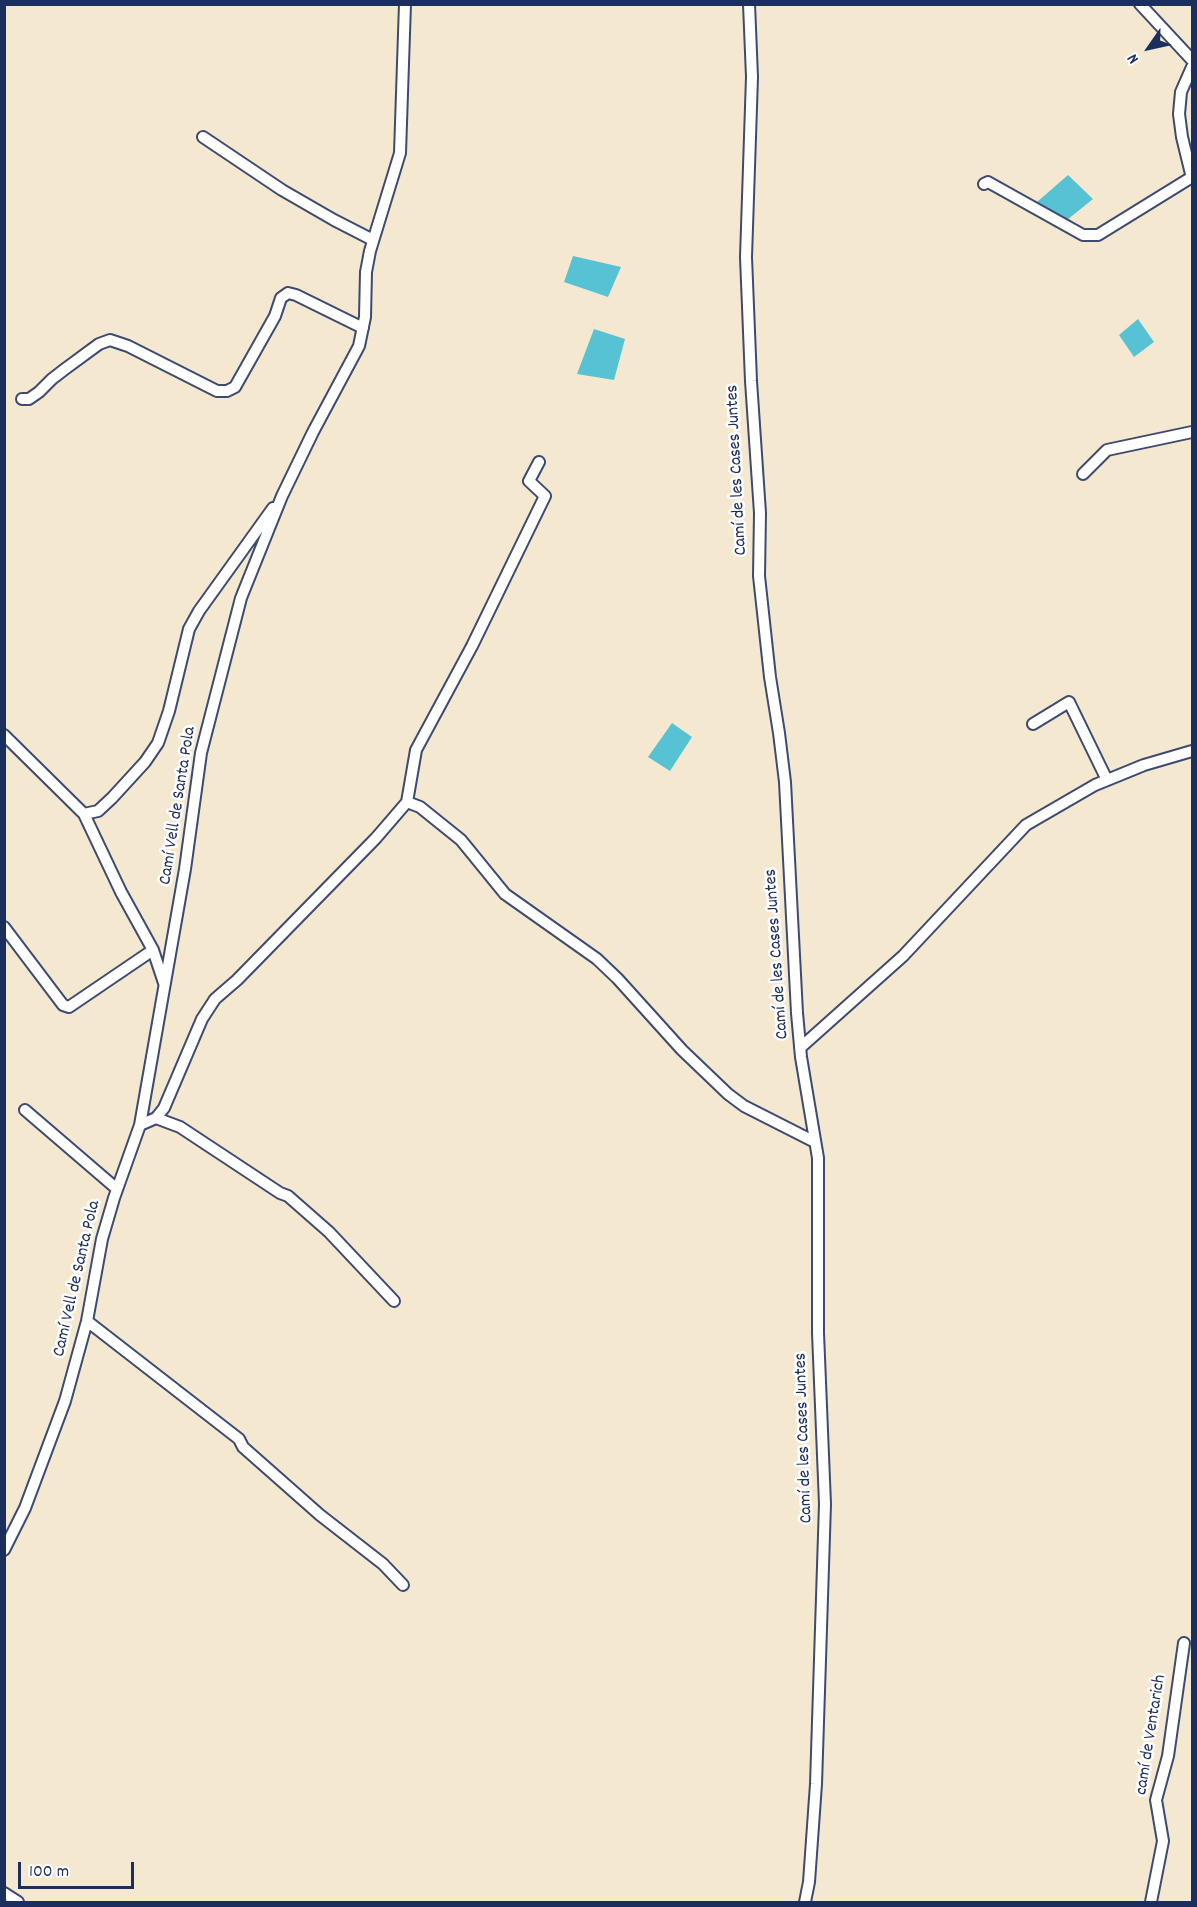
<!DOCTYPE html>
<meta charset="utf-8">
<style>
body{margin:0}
#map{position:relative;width:1197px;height:1907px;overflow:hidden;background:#f4e8d1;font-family:Dekko,sans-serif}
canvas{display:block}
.frame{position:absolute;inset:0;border:6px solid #1b2f5e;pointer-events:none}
.north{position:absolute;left:1119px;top:18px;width:60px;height:60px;-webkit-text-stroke:4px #fff;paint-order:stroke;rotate:236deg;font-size:16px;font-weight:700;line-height:24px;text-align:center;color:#1b2f5e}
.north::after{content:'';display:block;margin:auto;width:21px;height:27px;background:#1b2f5e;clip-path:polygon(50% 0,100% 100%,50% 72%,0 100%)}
.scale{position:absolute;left:18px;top:1862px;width:116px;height:27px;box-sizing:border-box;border:3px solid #1b2f5e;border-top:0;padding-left:8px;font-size:18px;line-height:21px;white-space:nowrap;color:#1b2f5e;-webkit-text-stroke:4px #fff;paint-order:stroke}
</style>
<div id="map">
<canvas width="1197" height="1907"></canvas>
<div class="frame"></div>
<div class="north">N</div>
<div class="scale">100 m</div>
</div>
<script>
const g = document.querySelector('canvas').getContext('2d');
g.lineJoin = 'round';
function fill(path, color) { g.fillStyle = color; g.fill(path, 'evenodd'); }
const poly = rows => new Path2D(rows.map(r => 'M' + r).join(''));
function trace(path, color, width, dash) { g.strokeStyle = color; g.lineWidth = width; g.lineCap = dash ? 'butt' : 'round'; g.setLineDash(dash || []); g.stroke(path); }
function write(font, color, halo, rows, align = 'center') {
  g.font = font + ' Dekko,sans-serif'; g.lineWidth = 5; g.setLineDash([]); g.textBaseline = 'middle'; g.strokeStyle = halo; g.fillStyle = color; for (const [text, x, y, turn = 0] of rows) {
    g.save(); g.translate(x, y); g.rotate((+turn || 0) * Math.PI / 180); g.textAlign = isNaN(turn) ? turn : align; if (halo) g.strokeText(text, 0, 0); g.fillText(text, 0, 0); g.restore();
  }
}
fill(poly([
 [1068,175,1093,199,1067,220,1037,202],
 [573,256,621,267,608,297,564,282],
 [1138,319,1154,342,1134,357,1119,335],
 [594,329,625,339,614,380,577,374],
 [672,723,692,737,670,771,648,757]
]), '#58c2d5');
const minor = poly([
 [749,4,752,77,746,257,751,381,760,513,759,576,770,677,779,733,785,782,797,1013,801,1057,818,1158,818,1333,825,1504,816,1784,809,1882,805,1902],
 [1140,4,1192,60],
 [1192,67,1181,92,1179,114,1182,137,1192,178],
 [203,137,282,190,334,220,373,240],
 [984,184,988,182,1083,235,1098,235,1192,177],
 [22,399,29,399,39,392,52,379,65,369,99,344,110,340,128,346,217,391,227,391,235,387,275,316,281,298,288,293,296,295,363,328],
 [1083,474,1107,450,1192,432],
 [1033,724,1069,702,1107,780],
 [4,735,84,814,121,892,153,950,164,983],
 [407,802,420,807,461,840,505,894,597,959,617,978,682,1050,728,1094,744,1106,815,1142],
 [84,814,98,811,112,798,145,762,158,743,169,711,189,629,199,611,273,508],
 [4,927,63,1005,69,1007,153,950],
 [800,1048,903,956,1026,825,1095,785,1144,765,1192,751],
 [25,1110,117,1189],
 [156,1118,180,1127,280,1193,288,1196,329,1232,394,1301],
 [140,1125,156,1118,164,1108,202,1019,215,999,237,980,376,838,407,802,416,750,472,646,545,496,529,481,539,462],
 [87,1321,239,1439,243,1447,320,1515,383,1564,403,1585],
 [4,1550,25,1508,65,1401,87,1321,102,1239,114,1198,140,1125,185,869,201,753,241,598,282,496,313,432,359,346,365,317,366,272,370,251,400,153,405,4],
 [4,1893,18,1902],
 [1151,1902,1163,1841,1156,1800,1168,1756,1184,1643]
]);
trace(minor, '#3c4b6f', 14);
trace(minor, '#fff', 10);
write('18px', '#1b2f5e', '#fff', [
 ["Camí de les Cases Juntes",738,470,-93],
 ["Camí Vell de Santa Pola",179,806,-81],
 ["Camí de les Cases Juntes",778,954,-94],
 ["Camí Vell de Santa Pola",78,1279,-77],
 ["Camí de les Cases Juntes",805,1438,-92],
 ["camí de Ventarich",1152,1735,-81]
]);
</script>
